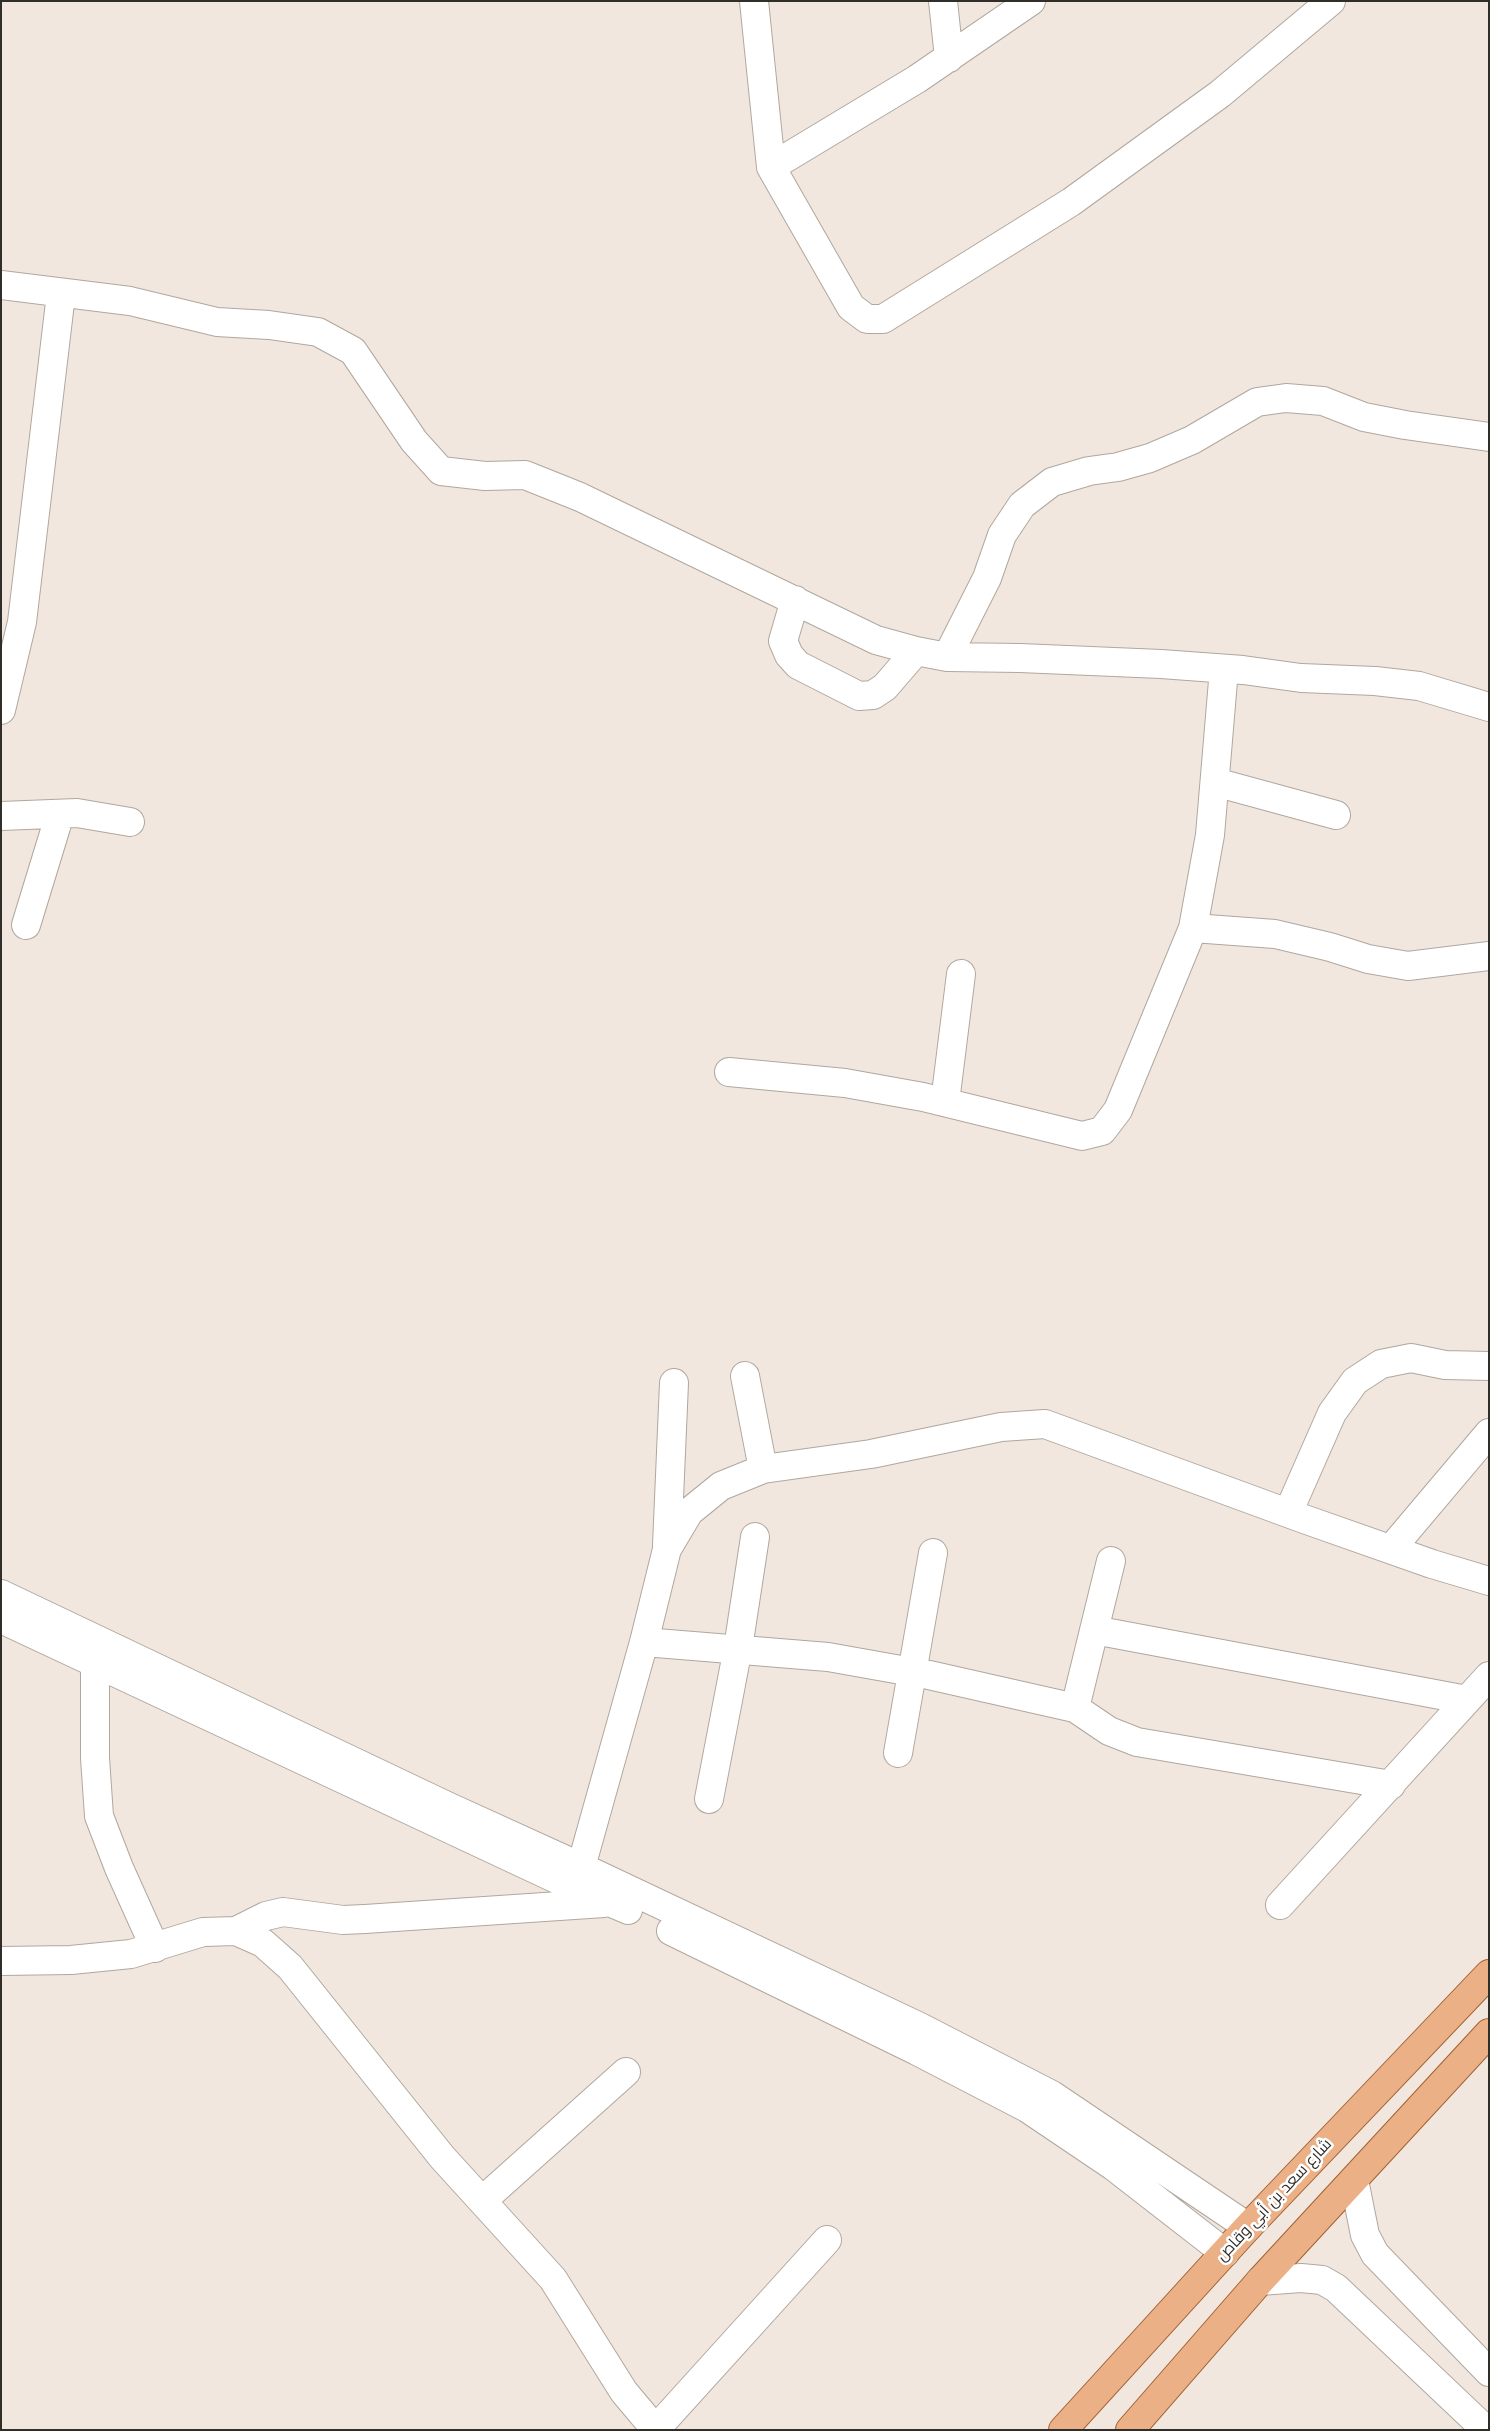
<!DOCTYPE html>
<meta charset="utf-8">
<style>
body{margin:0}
#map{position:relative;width:1490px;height:2431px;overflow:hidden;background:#f1e7de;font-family:Quicksand,sans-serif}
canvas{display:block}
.frame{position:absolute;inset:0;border:2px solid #312e2a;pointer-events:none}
</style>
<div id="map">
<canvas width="1490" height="2431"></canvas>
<div class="frame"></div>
</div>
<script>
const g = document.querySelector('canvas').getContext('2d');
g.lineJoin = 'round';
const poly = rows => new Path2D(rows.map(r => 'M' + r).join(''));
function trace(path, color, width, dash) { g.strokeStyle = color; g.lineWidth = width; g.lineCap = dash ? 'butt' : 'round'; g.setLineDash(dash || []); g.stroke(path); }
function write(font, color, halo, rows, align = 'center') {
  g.font = font + ' Quicksand,Cairo,sans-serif'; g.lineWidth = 5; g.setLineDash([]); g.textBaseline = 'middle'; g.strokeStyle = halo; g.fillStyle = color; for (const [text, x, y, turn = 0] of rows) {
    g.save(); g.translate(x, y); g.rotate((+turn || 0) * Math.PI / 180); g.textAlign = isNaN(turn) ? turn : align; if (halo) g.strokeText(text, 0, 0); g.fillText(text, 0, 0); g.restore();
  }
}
const minor = poly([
 [754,1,771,167,851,307,867,319,883,319,1071,202,1220,94,1331,1],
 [943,1,949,58],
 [771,167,917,79,1031,1],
 [1,285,130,301,217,322,269,325,318,332,353,351,414,441,441,471,485,476,525,475,580,497,876,640,916,651,947,657,1020,658,1161,664,1243,670,1301,678,1375,681,1419,686,1489,707],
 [795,600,783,641,789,655,798,665,859,696,873,695,885,687,916,651],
 [947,657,987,578,1002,535,1022,505,1052,482,1089,471,1118,467,1150,458,1192,440,1257,402,1286,398,1323,401,1364,417,1405,425,1489,437],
 [1,710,22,622,61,294],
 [1215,782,1336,815],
 [1,816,77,813,130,822],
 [26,925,60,814],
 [1193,928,1275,934,1330,947,1368,959,1408,966,1489,956],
 [729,1072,845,1083,923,1097,1082,1136,1102,1131,1118,1110,1193,928,1210,835,1224,669],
 [945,1102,961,974],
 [745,1376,763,1469],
 [1288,1513,1332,1413,1355,1381,1381,1364,1411,1358,1445,1365,1489,1366],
 [667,1545,674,1383],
 [1391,1549,1489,1433],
 [1,1594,447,1806,581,1867,920,2027,1052,2095,1248,2227],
 [1,1619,565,1883,628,1910],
 [1094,1630,1467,1700],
 [644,1642,828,1657,929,1675,1075,1708,1109,1731,1137,1742,1391,1785],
 [95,1664,95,1758,99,1816,119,1868,155,1948],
 [1075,1708,1111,1561],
 [898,1753,933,1553],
 [709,1799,738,1648,755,1537],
 [581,1867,644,1642,667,1549,689,1512,721,1486,763,1469,871,1454,1001,1427,1045,1424,1304,1519,1432,1564,1489,1581],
 [1280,1905,1489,1676],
 [236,1931,266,1916,283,1912,343,1920,365,1919,604,1903],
 [671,1931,917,2051,1027,2108,1113,2166,1225,2253],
 [1,1961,71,1960,131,1954,203,1932,236,1931,263,1943,290,1967,442,2157,553,2279,624,2392,656,2430],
 [1354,2180,1365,2235,1375,2254,1489,2372],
 [483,2200,626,2072],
 [1260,2281,1301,2278,1322,2280,1336,2288,1486,2430],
 [656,2429,827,2240]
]);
const major = poly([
 [1063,2430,1248,2227,1489,1974],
 [1130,2430,1260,2281,1489,2033]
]);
trace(minor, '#b0a79e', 30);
trace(major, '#a16132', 30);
trace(minor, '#fff', 28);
trace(major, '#ebb086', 28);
write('16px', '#312e2a', '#fff', [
 ["شارع سعد بن أبي وقاص",1274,2200,-47]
]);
</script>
